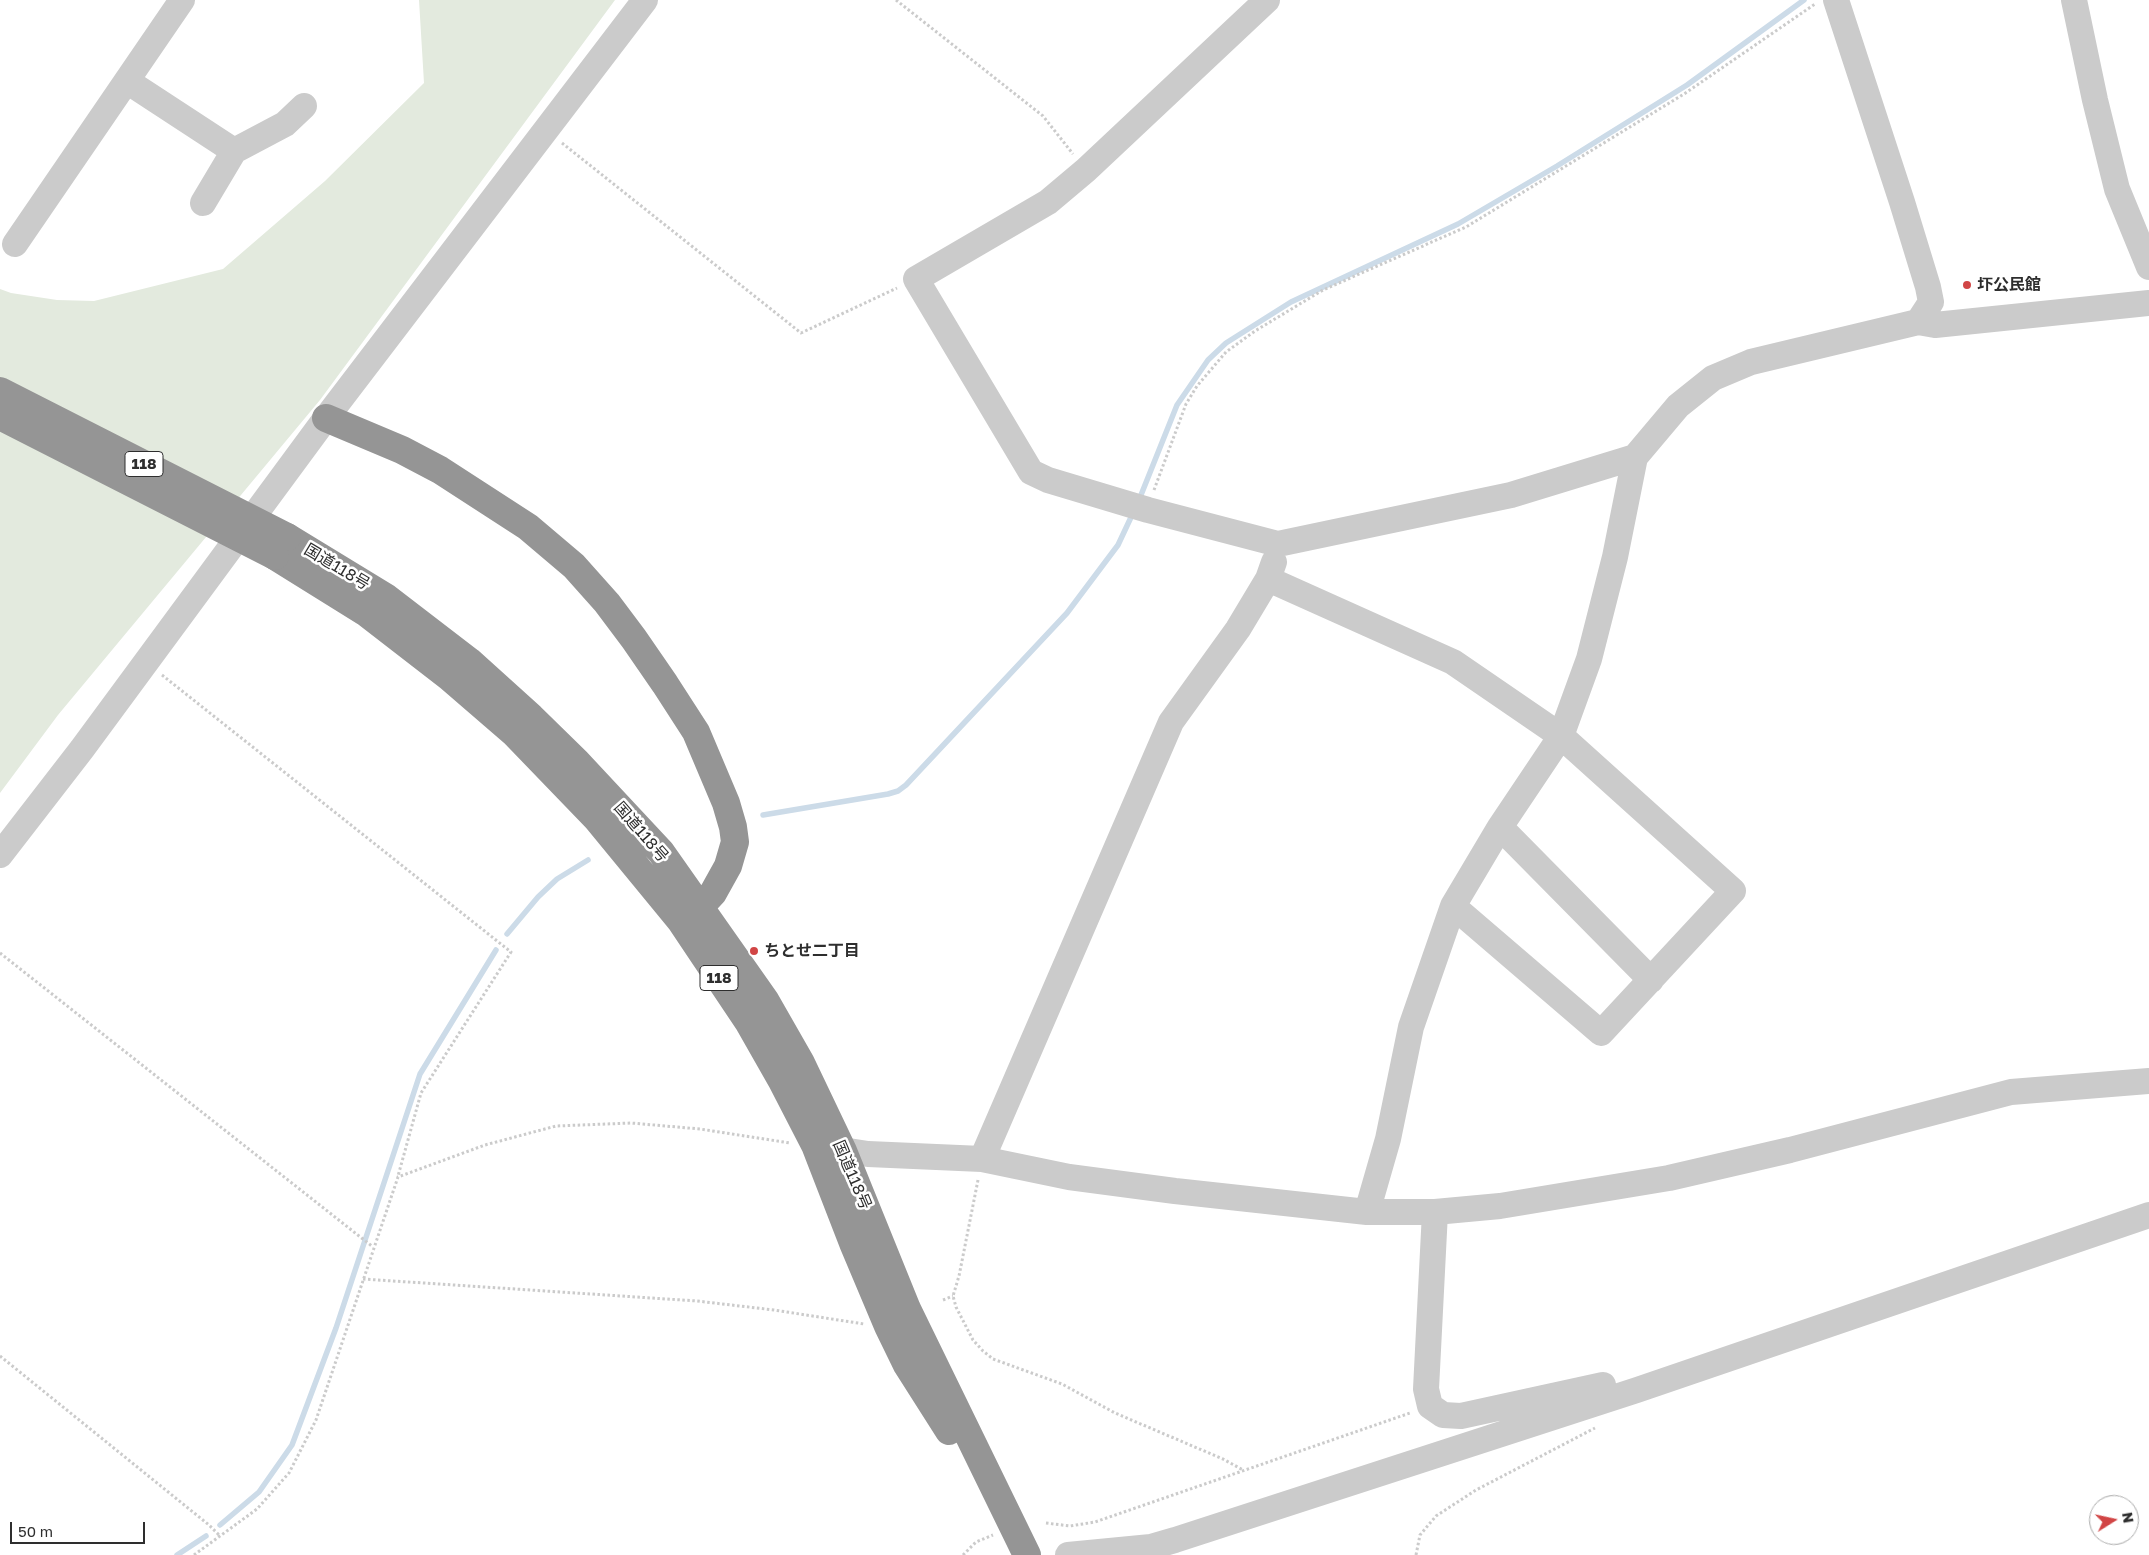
<!DOCTYPE html>
<meta charset="utf-8">
<style>
body{margin:0}
#map{position:relative;width:2149px;height:1555px;overflow:hidden;background:#fff;font-family:"Golos Text",sans-serif}
canvas{display:block}
.north{position:absolute;left:2089px;top:1495px;width:50px;height:50px;box-sizing:border-box;background:#fff;border:1px solid #ababab;border-radius:50%;rotate:80deg;font-size:14px;font-weight:700;line-height:20px;text-align:center;color:#2e2e2e}
.north::after{content:'';display:block;margin:auto;width:18px;height:22px;background:#d14545;clip-path:polygon(50% 0,100% 100%,50% 72%,0 100%)}
.scale{position:absolute;left:10px;top:1522px;width:135px;height:22px;box-sizing:border-box;border:2px solid #2e2e2e;border-top:0;padding-left:6px;font-size:15px;line-height:18px;white-space:nowrap;color:#2e2e2e;-webkit-text-stroke:4px #fff;paint-order:stroke}
</style>
<div id="map">
<canvas width="2149" height="1555"></canvas>
<div class="north">N</div>
<div class="scale">50 m</div>
</div>
<script>
const g = document.querySelector('canvas').getContext('2d');
g.lineJoin = 'round';
function fill(path, color) { g.fillStyle = color; g.fill(path, 'evenodd'); }
const poly = rows => new Path2D(rows.map(r => 'M' + r).join(''));
function trace(path, color, width, dash) { g.strokeStyle = color; g.lineWidth = width; g.lineCap = dash ? 'butt' : 'round'; g.setLineDash(dash || []); g.stroke(path); }
function write(font, color, halo, rows, align = 'center') {
  g.font = font + ' "Golos Text","Noto Sans JP",sans-serif'; g.lineWidth = 5; g.setLineDash([]); g.textBaseline = 'middle'; g.strokeStyle = halo; g.fillStyle = color; for (const [text, x, y, turn = 0] of rows) {
    g.save(); g.translate(x, y); g.rotate((+turn || 0) * Math.PI / 180); g.textAlign = isNaN(turn) ? turn : align; if (halo) g.strokeText(text, 0, 0); g.fillText(text, 0, 0); g.restore();
  }
}
fill(poly([
 [419,0,615,0,320,400,58,715,0,793,0,289,11,293,57,300,94,301,223,269,325,181,424,83]
]), '#e3eade');
trace(poly([
 [1139,500,1177,405,1208,360,1226,343,1291,302,1458,224,1557,166,1687,85,1804,0],
 [763,815,888,794,898,791,906,785,1067,613,1118,545,1133,513],
 [507,934,538,897,557,879,588,860],
 [220,1525,259,1492,292,1445,336,1328,420,1074,496,950],
 [177,1555,206,1536]
]), '#ccdbe8', 5.5);
trace(poly([
 [896,0,1043,116,1073,154],
 [562,143,801,333,897,288],
 [1154,490,1186,404,1197,386,1226,352,1255,331,1323,290,1466,227,1684,94,1815,4],
 [162,675,511,952,421,1093,398,1176],
 [0,953,373,1247],
 [978,1180,959,1276,953,1296,956,1307,973,1340,983,1351,993,1359,1062,1384,1115,1413,1223,1459,1243,1470],
 [363,1279,697,1301,774,1310,864,1324],
 [943,1300,953,1296],
 [0,1356,209,1525,220,1536],
 [1046,1523,1070,1526,1095,1522,1410,1413],
 [194,1555,257,1509,289,1473,316,1420,398,1177,485,1145,556,1126,631,1123,700,1129,790,1143],
 [963,1555,976,1542,993,1535],
 [1416,1555,1420,1535,1436,1516,1476,1490,1595,1428]
]), '#cbcbcb', 3, [2.5, 2.5]);
trace(poly([
 [1267,0,1086,170,1048,202,916,279,1031,472,1048,480,1148,510,1278,544,1511,495,1635,457],
 [2074,0,2095,100,2117,189,2149,267],
 [127,81,234,151,285,124,304,106],
 [203,203,234,151],
 [15,244,182,0],
 [1918,322,1935,325,2149,303],
 [1268,579,1453,662,1561,736,1733,891,1601,1033,1453,906],
 [1500,827,1651,980],
 [0,855,82,749,326,418,645,0],
 [823,1147,868,1154,982,1159,1069,1177,1175,1191,1367,1212,1435,1212,1500,1206,1669,1178,1790,1150,2011,1092,2149,1081],
 [982,1159,1171,722,1238,629,1268,579,1274,562],
 [1367,1212,1388,1139,1411,1027,1453,906,1500,827,1561,736,1589,659,1615,557,1635,457,1678,406,1713,378,1751,362,1918,322,1931,302,1928,287,1902,202,1836,0],
 [1435,1212,1426,1389,1430,1406,1443,1415,1461,1416,1603,1385],
 [1068,1555,1151,1547,1175,1540,1637,1390,2149,1215]
]), '#cbcbcb', 26);
trace(poly([
 [326,418,402,450,440,470,528,527,574,566,607,603,634,639,665,684,696,732,726,803,733,827,735,842,728,866,713,893,700,907,684,917],
 [287,537,387,598,469,661,531,717,577,762,661,852,765,1000,801,1063,843,1151,907,1309,1027,1555],
 [275,556,365,612,449,677,515,734,597,819,680,920,749,1023,782,1081,815,1145,853,1243,888,1326,907,1365,949,1431]
]), '#959595', 28);
trace(poly([
 [0,391,287,537],
 [0,416,275,556]
]), '#959595', 28);
for (const [x, y, r, color] of [
 [1967,285,5,"#d14545"],
 [754,951,5,"#d14545"]
]) { const dot = new Path2D(); dot.arc(x, y, r, 0, 2 * Math.PI); g.fillStyle = color; g.fill(dot); trace(dot, '#fff', 2); }
for (const [x, y, w] of [
 [144,464,38],
 [719,978,38]
]) { const box = new Path2D(); box.roundRect(x - w / 2, y - 12.5, w, 25, 4); g.fillStyle = '#fff'; g.fill(box); trace(box, '#2e2e2e', 1); }
write('bold 15px', '#2e2e2e', null, [
 ["118",144,464],
 ["118",719,978]
]);
write('bold 16px', '#2e2e2e', '#fff', [
 ["圷公民館",1977,285],
 ["ちとせ二丁目",764,951]
], 'left');
write('16px', '#2e2e2e', '#fff', [
 ["国道118号",337,567,31],
 ["国道118号",641,832,49],
 ["国道118号",852,1175,67]
]);
</script>
